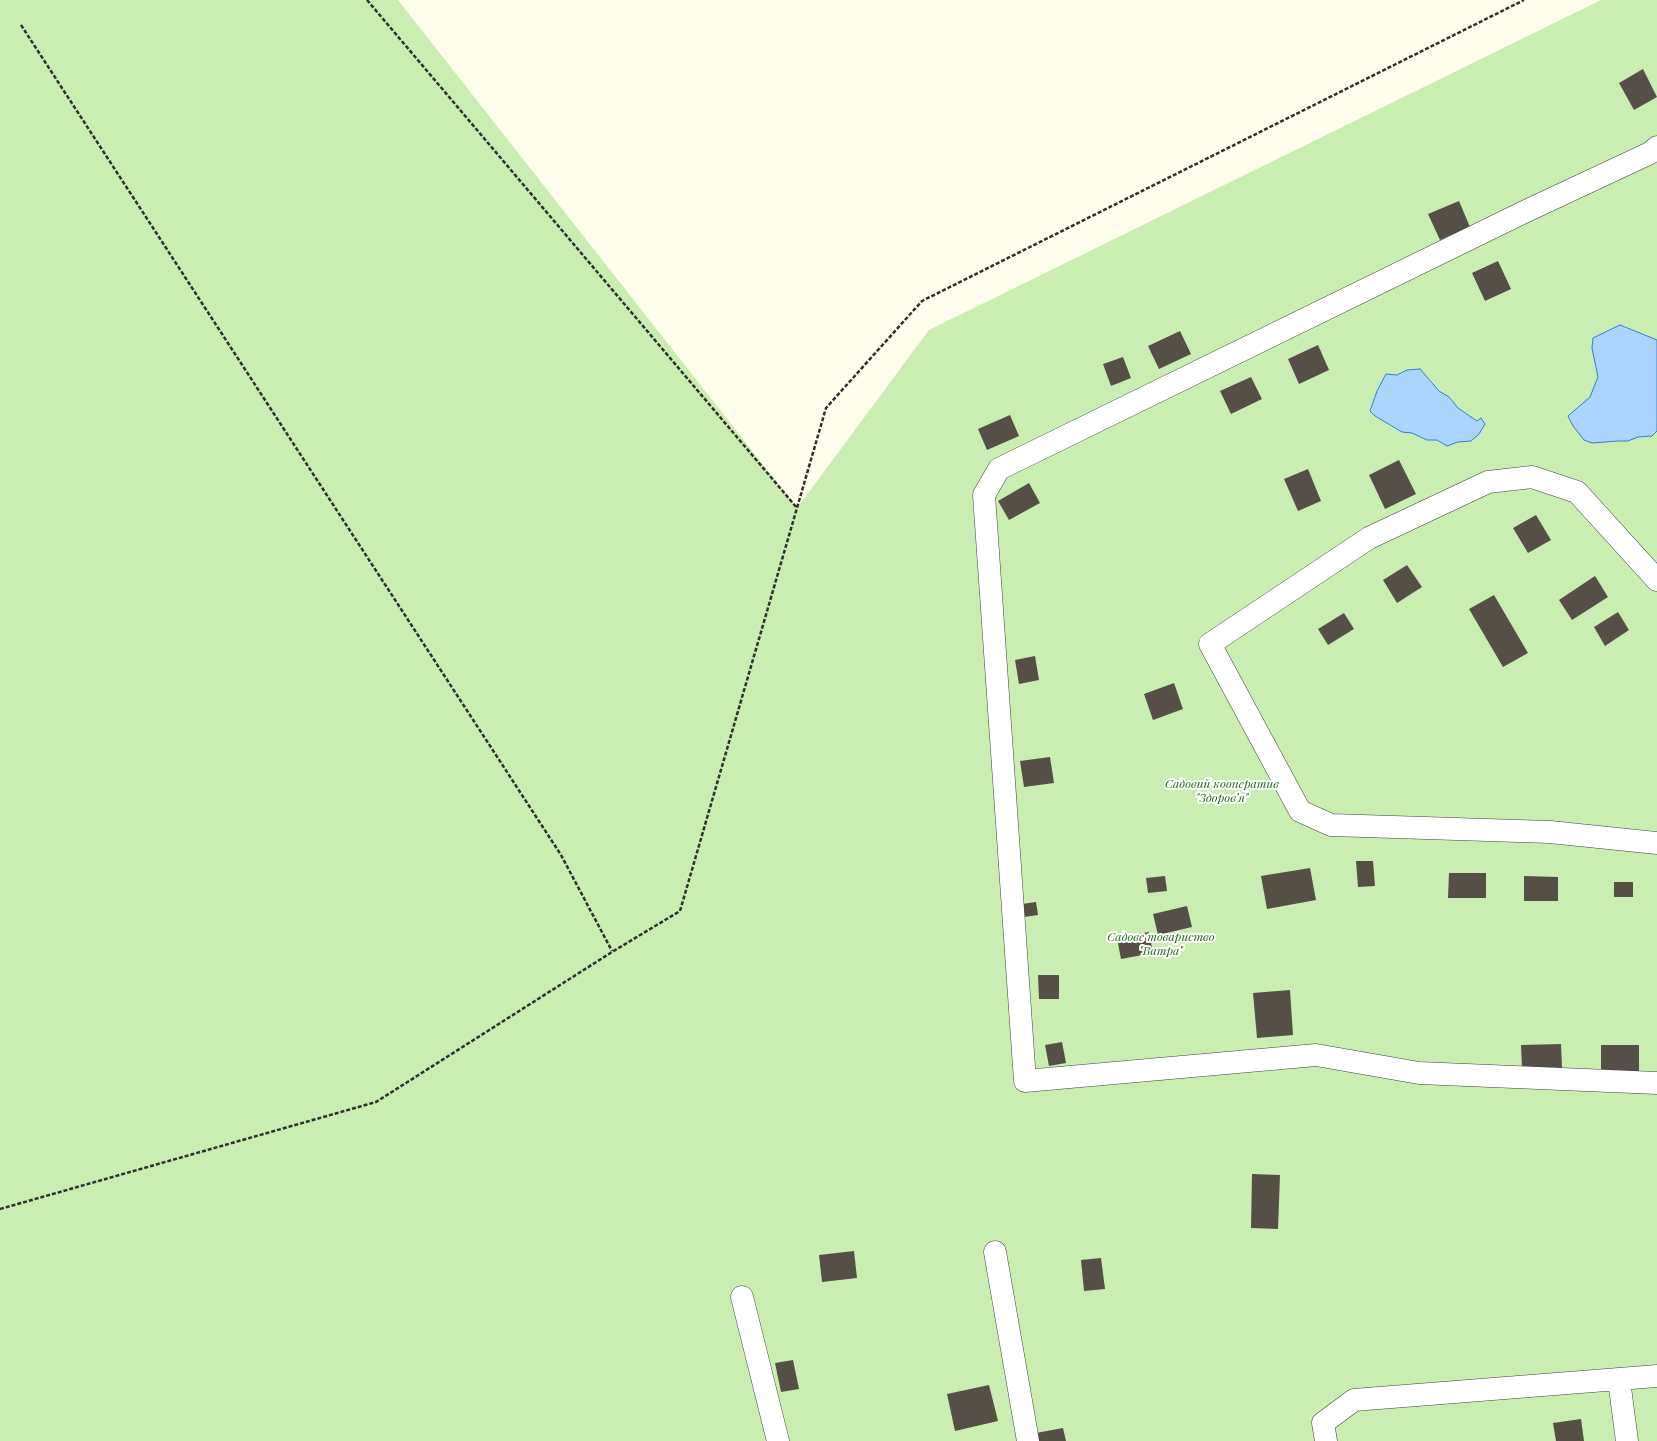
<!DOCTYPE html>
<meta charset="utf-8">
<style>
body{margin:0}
canvas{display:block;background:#fffdec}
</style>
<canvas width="1657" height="1441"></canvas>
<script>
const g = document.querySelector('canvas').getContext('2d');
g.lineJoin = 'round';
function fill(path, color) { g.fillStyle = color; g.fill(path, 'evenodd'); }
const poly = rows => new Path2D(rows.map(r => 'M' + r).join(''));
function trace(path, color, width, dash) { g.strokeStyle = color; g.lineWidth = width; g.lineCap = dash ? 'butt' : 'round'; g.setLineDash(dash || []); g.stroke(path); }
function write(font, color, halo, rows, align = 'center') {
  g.font = font + ' "Playfair Display",serif'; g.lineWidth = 4; g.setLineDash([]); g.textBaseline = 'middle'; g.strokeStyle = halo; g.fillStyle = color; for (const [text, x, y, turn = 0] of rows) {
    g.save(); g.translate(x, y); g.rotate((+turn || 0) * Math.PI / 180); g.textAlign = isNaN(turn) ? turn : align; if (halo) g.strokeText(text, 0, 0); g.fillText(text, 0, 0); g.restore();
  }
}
fill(poly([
 [0,0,398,0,797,508,929,330,1601,0,1657,0,1657,1441,0,1441]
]), '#caedb2');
const water = poly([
 [1620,325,1657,340,1657,431,1652,436,1638,437,1628,441,1618,441,1592,443,1584,440,1573,426,1568,416,1590,397,1598,377,1592,348,1593,338,1620,325],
 [1420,369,1439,391,1449,397,1458,408,1477,421,1481,418,1485,424,1479,434,1471,441,1458,442,1447,446,1437,440,1427,440,1412,433,1402,432,1375,416,1370,411,1377,391,1386,374,1397,375,1407,370,1420,369]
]);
fill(water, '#abd5fc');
trace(water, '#2b80da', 1);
fill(poly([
 [1643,69,1657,97,1634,110,1619,83],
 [1459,201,1470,227,1440,240,1428,214],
 [1498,261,1511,289,1485,301,1472,273],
 [1180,331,1191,354,1159,369,1148,346],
 [1318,345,1329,370,1299,384,1288,359],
 [1123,357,1131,378,1111,386,1103,364],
 [1251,377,1262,399,1231,414,1220,391],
 [1010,415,1019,436,987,450,978,429],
 [1399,460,1416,494,1385,509,1369,475],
 [1308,469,1321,501,1298,511,1284,479],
 [1029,483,1040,503,1009,520,998,501],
 [1536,515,1551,540,1528,553,1513,528],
 [1407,565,1422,587,1397,603,1383,580],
 [1595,576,1608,597,1572,620,1559,600],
 [1494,595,1528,653,1503,667,1469,609],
 [1618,612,1629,630,1605,646,1594,627],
 [1344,613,1354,629,1328,645,1318,629],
 [1035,656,1039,680,1019,684,1015,660],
 [1174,683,1183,709,1153,720,1144,694],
 [1050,757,1054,783,1024,787,1020,761],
 [1356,861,1373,861,1375,886,1358,887],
 [1310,868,1316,900,1267,909,1261,876],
 [1449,873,1486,873,1486,898,1448,898],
 [1165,876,1167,891,1148,893,1146,878],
 [1524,876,1558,877,1558,901,1524,901],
 [1614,882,1633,882,1633,897,1614,897],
 [1036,902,1038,915,1024,917,1022,904],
 [1187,906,1192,927,1158,935,1153,914],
 [1149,932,1153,953,1121,959,1117,938],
 [1038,975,1059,975,1059,999,1039,999],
 [1290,990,1293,1035,1257,1038,1253,993],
 [1062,1042,1066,1063,1049,1066,1045,1045],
 [1561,1044,1562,1068,1522,1069,1521,1045],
 [1601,1045,1639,1045,1639,1074,1601,1074],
 [1252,1174,1280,1175,1278,1229,1251,1228],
 [854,1251,857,1278,822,1282,819,1255],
 [1101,1258,1105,1289,1084,1291,1081,1260],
 [793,1360,799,1389,781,1392,775,1363],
 [989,1385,998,1421,955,1431,947,1394],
 [1581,1419,1584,1441,1556,1441,1553,1423],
 [1063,1428,1066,1441,1038,1441,1036,1433]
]), '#564f48');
const minor = poly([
 [1657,147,1650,153,1522,213,999,469,984,495,1025,1081,1316,1055,1419,1073,1657,1083],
 [1657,580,1577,492,1532,477,1488,482,1369,538,1210,644,1300,811,1331,825,1550,832,1657,843],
 [995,1252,1028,1441],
 [742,1297,778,1441],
 [1619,1380,1627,1441],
 [1326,1441,1323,1423,1354,1400,1657,1376]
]);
trace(minor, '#404040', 23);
trace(poly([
 [367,0,797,508],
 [21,25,561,855,612,951],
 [0,1209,376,1102,612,952,680,911,826,408,922,301,1524,0]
]), '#2f2f2f', 2.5, [4, 2]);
trace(minor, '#fff', 22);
write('italic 12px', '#1f6b17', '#fff', [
 ["Садовий кооператив",1222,784],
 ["\"Здоров’я\"",1222,798],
 ["Садове товариство",1161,937],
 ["\"Ватра\"",1161,951]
]);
</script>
